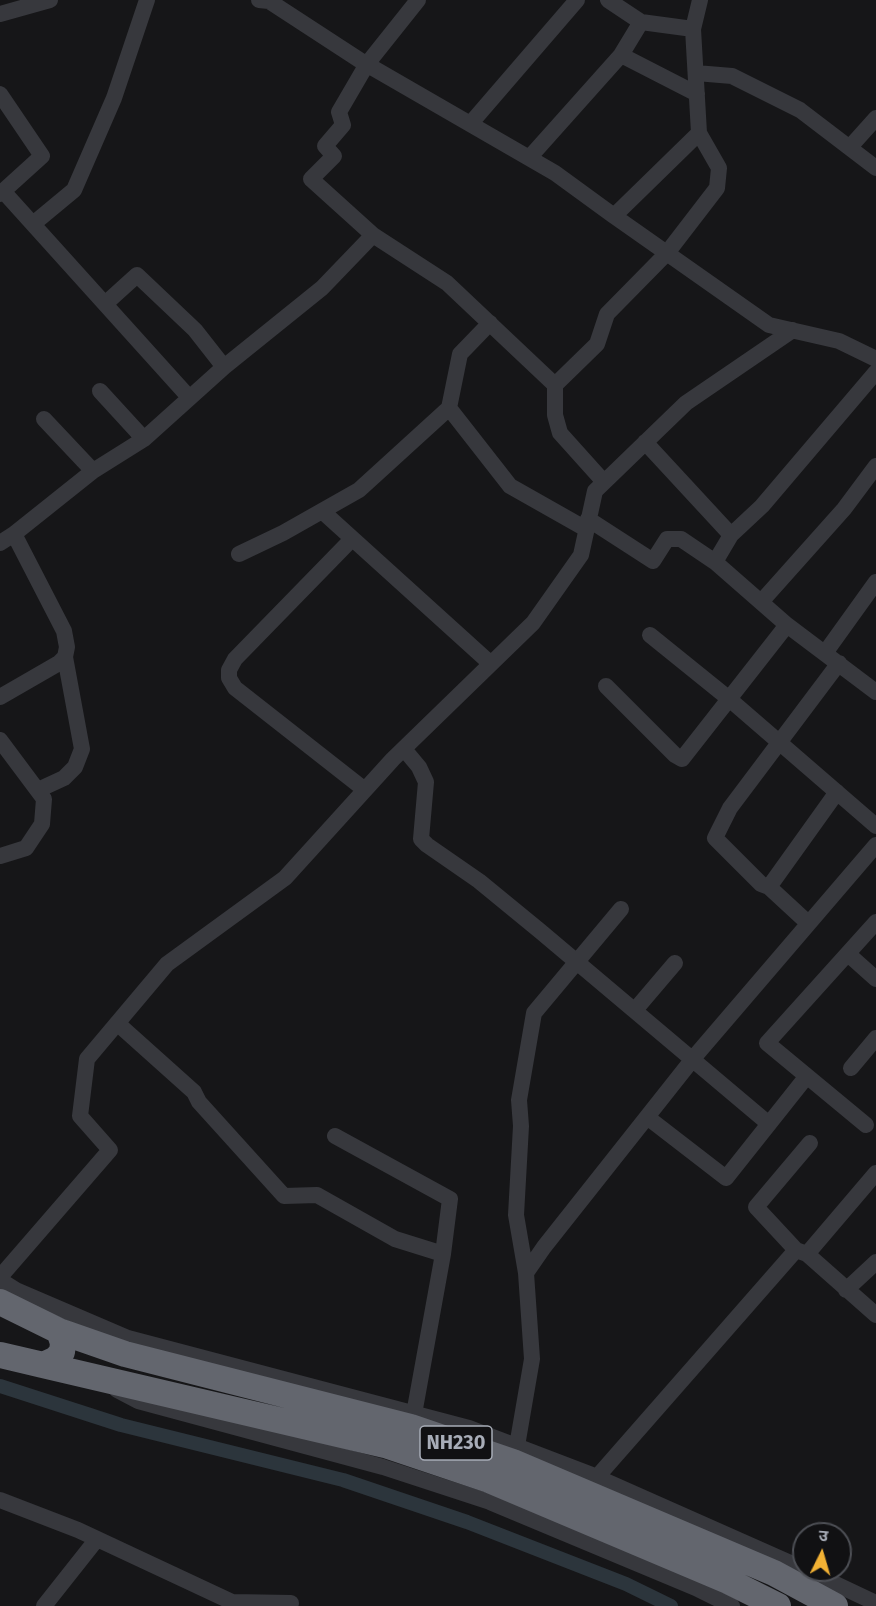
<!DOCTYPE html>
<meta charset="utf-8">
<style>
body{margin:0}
#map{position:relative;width:876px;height:1606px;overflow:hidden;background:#161618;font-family:"Fira Sans","Noto Sans Devanagari",sans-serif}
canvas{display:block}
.north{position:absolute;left:792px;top:1522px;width:60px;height:60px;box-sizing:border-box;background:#111113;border:2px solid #4d4f55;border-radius:50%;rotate:5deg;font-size:16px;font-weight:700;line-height:24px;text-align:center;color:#a8adb8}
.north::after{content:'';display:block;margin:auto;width:21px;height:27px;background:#f2b134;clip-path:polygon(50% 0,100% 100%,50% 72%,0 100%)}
</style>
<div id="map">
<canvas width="876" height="1606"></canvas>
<div class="north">उ</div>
</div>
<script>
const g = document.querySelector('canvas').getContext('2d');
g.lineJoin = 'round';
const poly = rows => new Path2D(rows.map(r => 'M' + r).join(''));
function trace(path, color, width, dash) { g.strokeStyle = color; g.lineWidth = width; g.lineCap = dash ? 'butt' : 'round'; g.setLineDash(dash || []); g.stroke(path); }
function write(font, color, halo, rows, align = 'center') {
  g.font = font + ' "Fira Sans",sans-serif'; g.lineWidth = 4.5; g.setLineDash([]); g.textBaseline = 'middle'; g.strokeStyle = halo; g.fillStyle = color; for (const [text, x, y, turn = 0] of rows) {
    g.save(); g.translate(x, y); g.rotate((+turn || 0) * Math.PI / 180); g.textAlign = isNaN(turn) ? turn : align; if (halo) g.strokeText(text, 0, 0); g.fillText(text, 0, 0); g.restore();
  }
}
trace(poly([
 [0,1386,121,1425,343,1480,467,1522,626,1584,671,1606]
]), '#2c353c', 14);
trace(poly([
 [259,0,269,1,361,61,555,173,614,216,699,133,693,29,700,0],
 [418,0,367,64,339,112,343,125,325,146,334,156,311,179,373,235,447,283,555,385,555,415,560,433,604,482],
 [608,0,641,22,693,29],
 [0,14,50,0],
 [621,55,697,94],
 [696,73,732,76,800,110,876,168],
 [0,94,42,156,0,194],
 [471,123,577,0],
 [850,147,876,118],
 [529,158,621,55,641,22],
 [3,191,187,395],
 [614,216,769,325,839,341,876,359],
 [33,224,74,190,114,98,147,0],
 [105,304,137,275,195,330,224,367],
 [876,372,762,506,731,535,715,562,787,625,876,692],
 [555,385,597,344,607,314,667,253,717,188,719,168,699,133],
 [100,391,144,439],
 [449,408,510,486,586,529],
 [44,419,93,471],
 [645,442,731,535],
 [322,511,491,664],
 [588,519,653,561,667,539,681,539,715,562],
 [352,539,235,659,229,670,229,678,235,688,365,790],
 [0,543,14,534],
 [239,554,283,533,359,490,449,408,460,354,490,323],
 [761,602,844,509,876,466],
 [650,635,728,698,876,826],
 [825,653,876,582],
 [606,686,675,755,682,759,787,625],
 [0,697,59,663,65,657,67,647,64,631,14,534,93,471,144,439,224,367,322,288,373,235],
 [0,740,44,799,42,824,26,848,0,856],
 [404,749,419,767,426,782,421,839,427,845,479,881,540,931,769,1124],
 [38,790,64,778,75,767,82,749,65,657],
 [769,887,837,792],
 [808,923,769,887,761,884,715,838,730,808,839,663],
 [848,954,876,979],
 [635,1010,675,963],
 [117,1023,194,1092,199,1102,284,1196,317,1195,395,1239,443,1254],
 [851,1068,876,1038],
 [647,1117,726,1178,807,1076],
 [866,1125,767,1043,876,922],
 [335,1136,450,1199,443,1254,414,1414],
 [796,1250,756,1207,810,1143],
 [807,1254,876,1315],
 [526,1273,516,1215,521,1126,519,1100,534,1013,621,909],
 [0,1277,110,1150,80,1116,87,1059,167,964,285,878,393,759,533,623,581,555,595,491,686,403,793,330],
 [0,1280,16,1290,128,1338,469,1428,592,1475,804,1569],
 [846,1290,876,1262],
 [117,1390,138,1401,383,1467,490,1502,696,1588,732,1606],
 [517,1446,532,1359,526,1273,544,1247,696,1055,876,845],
 [597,1477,796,1250,807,1254,876,1173],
 [0,1500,78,1530,232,1602,291,1603],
 [806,1570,876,1603],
 [44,1606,97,1539]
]), '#37383d', 16);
trace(poly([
 [0,1302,59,1331,125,1354,411,1427,513,1462,774,1573,835,1606],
 [0,1355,43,1365,56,1359,62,1352,63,1343,59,1331],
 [43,1365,385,1445,489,1480,728,1581,778,1606]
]), '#63666e', 26);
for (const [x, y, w] of [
 [456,1443,72]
]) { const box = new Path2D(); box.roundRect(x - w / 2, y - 17, w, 34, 4.5); g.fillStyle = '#111113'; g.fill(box); trace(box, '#a8adb8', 1.5); }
write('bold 20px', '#a8adb8', null, [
 ["NH230",456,1443]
]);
</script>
